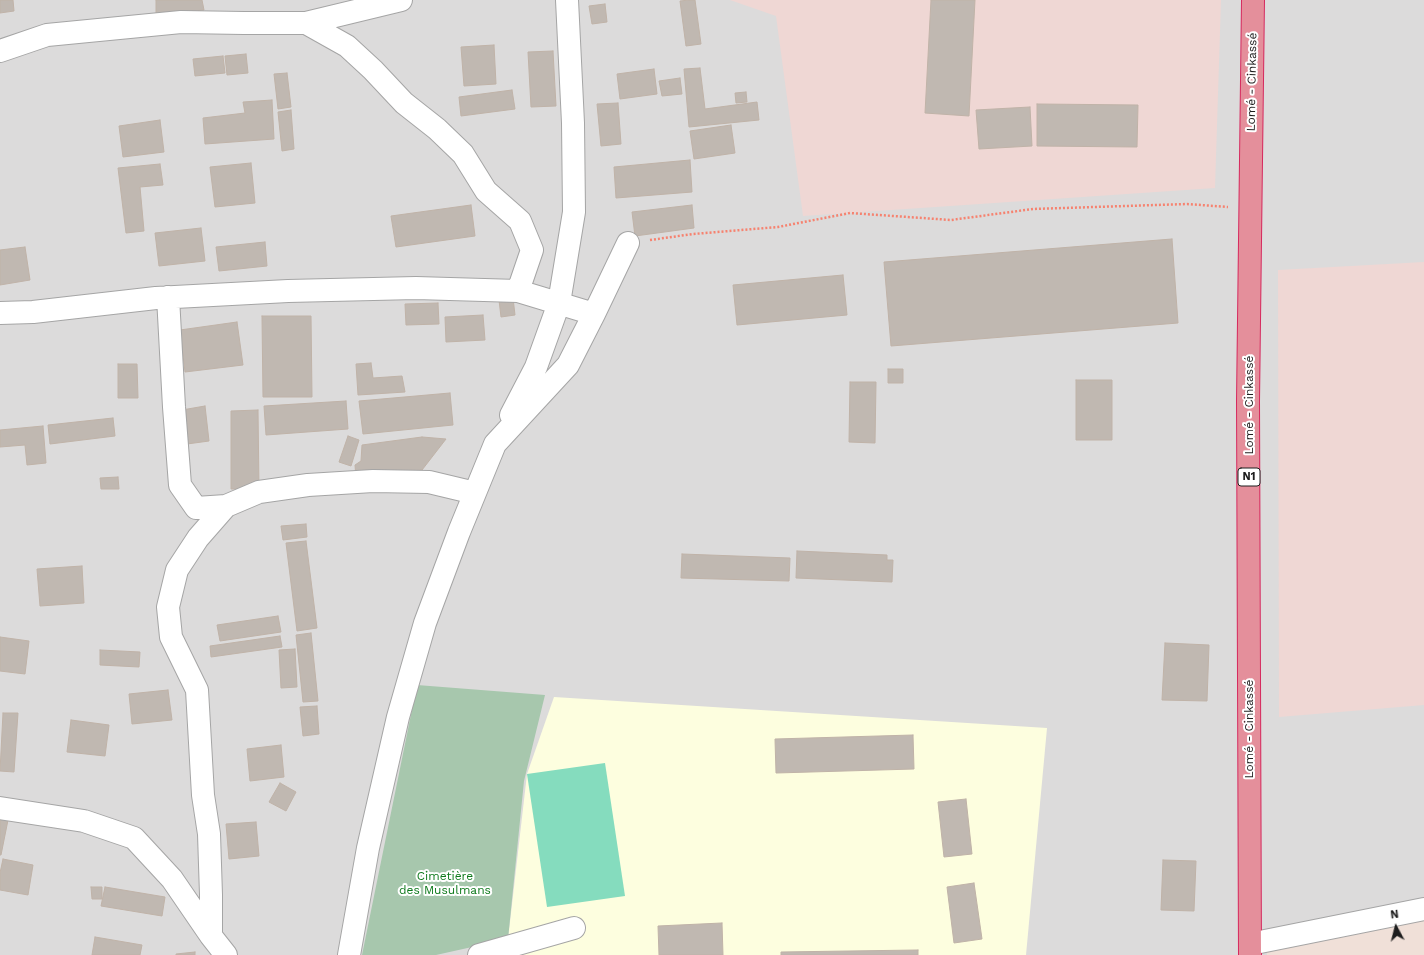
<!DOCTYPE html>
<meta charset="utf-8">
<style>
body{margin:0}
#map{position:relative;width:1424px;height:955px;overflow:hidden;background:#efece5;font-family:"Work Sans",sans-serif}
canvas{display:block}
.north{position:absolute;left:1376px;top:907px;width:40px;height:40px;-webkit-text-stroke:3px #fff;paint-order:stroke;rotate:353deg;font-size:11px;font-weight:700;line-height:16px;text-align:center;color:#1e1e1e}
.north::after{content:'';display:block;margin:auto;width:14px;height:18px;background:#1e1e1e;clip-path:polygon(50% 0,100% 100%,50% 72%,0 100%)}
</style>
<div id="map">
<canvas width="1424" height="955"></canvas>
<div class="north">N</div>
</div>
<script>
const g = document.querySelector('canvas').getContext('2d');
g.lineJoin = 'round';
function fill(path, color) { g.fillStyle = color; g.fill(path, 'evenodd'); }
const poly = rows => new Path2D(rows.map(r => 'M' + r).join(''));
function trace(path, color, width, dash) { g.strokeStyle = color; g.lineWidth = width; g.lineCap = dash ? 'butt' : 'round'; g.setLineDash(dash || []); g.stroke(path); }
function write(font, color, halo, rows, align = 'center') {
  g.font = font + ' "Work Sans",sans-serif'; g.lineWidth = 4; g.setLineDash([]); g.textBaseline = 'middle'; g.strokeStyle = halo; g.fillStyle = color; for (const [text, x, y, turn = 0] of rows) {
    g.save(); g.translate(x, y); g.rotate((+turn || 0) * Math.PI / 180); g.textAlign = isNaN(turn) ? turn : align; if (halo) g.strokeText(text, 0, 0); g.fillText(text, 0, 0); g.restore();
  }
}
fill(poly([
 [0,0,1424,0,1424,955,0,955]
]), '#dcdbdb');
fill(poly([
 [730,0,1221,0,1215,188,803,216,776,16],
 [1424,262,1424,705,1279,717,1278,270]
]), '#efd7d4');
fill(poly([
 [554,697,1047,728,1026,955,509,955,508,939,527,774]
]), '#fdfedf');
fill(poly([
 [1424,920,1424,955,1267,955,1267,951]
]), '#f0e0d8');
fill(poly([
 [417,685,545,695,524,781,508,939,436,955,362,955]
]), '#a7c7ad');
fill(poly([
 [605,763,625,896,547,907,527,774]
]), '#85dcbe');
const building = poly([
 [0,0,13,0,14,11,0,13,0,0],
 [156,0,202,0,204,10,156,15,156,0],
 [689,0,695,0,701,44,686,46,680,1,689,0],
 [931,0,975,0,969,116,925,113,931,0],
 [605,4,607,22,592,24,589,6,605,4],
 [494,45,496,84,464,86,461,47,494,45],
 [553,51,556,106,531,107,528,52,553,51],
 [246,54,248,73,227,75,225,56,246,54],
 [223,56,225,73,195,76,193,59,223,56],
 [700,68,705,109,757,102,759,120,689,127,684,69,700,68],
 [654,69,657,94,620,99,617,74,654,69],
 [287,73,291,107,278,109,274,74,287,73],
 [680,78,682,94,662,96,659,81,680,78],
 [512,90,515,109,461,116,459,97,512,90],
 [746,92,747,102,736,103,735,93,746,92],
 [272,100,274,139,205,144,203,118,245,113,243,102,272,100],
 [618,103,621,144,601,146,597,104,618,103],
 [1037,104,1138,105,1137,147,1037,146,1037,104],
 [1030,107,1032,146,979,149,976,110,1030,107],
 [291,110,294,149,282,151,278,112,291,110],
 [160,120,164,152,123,157,119,126,160,120],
 [731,125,735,153,694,159,690,131,731,125],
 [690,160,692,192,616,198,614,167,690,160],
 [251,163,255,203,215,207,210,167,251,163],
 [160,164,163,185,140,187,144,231,126,233,118,168,160,164],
 [471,205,475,236,396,247,391,216,471,205],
 [692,205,694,228,635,236,632,212,692,205],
 [201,228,205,261,159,266,155,233,201,228],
 [1172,239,1178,323,891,346,884,262,1172,239],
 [265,242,267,266,219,271,216,247,265,242],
 [25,247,30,280,0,285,0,250,25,247],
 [843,275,847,315,737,325,733,285,843,275],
 [513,298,515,315,501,317,499,300,513,298],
 [438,303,439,324,406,325,405,304,438,303],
 [483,315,485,340,446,342,445,317,483,315],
 [262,316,311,316,312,397,263,397,262,316],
 [237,322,243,365,185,372,180,330,237,322],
 [371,363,373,378,402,376,405,392,358,395,356,364,371,363],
 [118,364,137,364,138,398,118,398,118,364],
 [888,369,903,369,903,383,888,383,888,369],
 [1076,380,1112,380,1112,440,1076,440,1076,380],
 [850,382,876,382,875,443,849,442,850,382],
 [450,393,453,425,363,434,359,401,450,393],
 [346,401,348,429,266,435,264,406,346,401],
 [205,406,209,441,187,444,182,410,205,406],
 [258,410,259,489,231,489,231,411,258,410],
 [113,418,115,436,50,444,48,425,113,418],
 [43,426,46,463,27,465,25,445,0,447,0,430,43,426],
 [348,436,359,440,351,466,339,462,348,436],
 [422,437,446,439,422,470,356,478,355,465,361,461,362,445,422,437],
 [118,477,119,489,101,489,100,478,118,477],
 [306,524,307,537,283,540,281,526,306,524],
 [306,541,317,628,297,631,286,543,306,541],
 [797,551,887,555,887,560,893,560,892,582,796,578,797,551],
 [682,554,790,558,789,581,681,578,682,554],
 [82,566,84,603,40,606,37,569,82,566],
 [278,616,281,632,220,641,217,625,278,616],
 [311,633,318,701,303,702,296,635,311,633],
 [280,636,282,647,211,657,210,646,280,636],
 [0,637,29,641,25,674,0,671,0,637],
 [1165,643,1209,645,1207,701,1162,700,1165,643],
 [295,649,297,687,281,688,279,650,295,649],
 [100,650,140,652,139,667,100,665,100,650],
 [168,690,172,720,132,724,129,694,168,690],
 [317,706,319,734,303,736,300,707,317,706],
 [3,713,18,713,14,772,0,771,3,713],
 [71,720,109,725,105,756,67,752,71,720],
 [913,735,914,769,776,773,775,739,913,735],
 [281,745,284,777,250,781,247,749,281,745],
 [280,783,296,792,286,811,269,802,280,783],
 [966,799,972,854,944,857,938,802,966,799],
 [0,818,8,820,1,855,0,855,0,818],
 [256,822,259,856,229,859,226,824,256,822],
 [3,859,33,865,28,895,0,890,0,873,3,859],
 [1163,860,1196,861,1194,911,1161,910,1163,860],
 [974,883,982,939,954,943,947,887,974,883],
 [91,887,102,887,102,899,92,899,91,887],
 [105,887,165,897,162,916,101,906,105,887],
 [722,923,723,955,659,955,658,926,722,923],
 [95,937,142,945,140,955,92,955,95,937],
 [918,950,918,955,781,955,781,952,918,950],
 [195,952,195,955,176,955,176,954,195,952]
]);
fill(building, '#c0b8b1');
trace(building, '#c0b3a8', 1);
const minor = poly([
 [306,23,347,46,373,70,404,103,437,129,463,154,486,191,520,221,532,250,518,291],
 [0,51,47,35,181,22,244,23,306,23,401,0],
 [168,297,174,407,180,485,196,508,226,506,259,492,308,485,373,481,429,482,475,493],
 [0,313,33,312,156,298,288,291,416,288,518,291,594,314],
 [511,415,536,367,559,303,574,212,573,123,567,0],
 [0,808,84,821,134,838,172,879,211,936,226,955],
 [211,936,211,895,209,834,203,795,197,690,171,637,168,607,177,570,198,538,226,506],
 [1250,944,1424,909],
 [349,955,368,848,398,717,425,623,459,532,495,444,568,365,594,314,628,243],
 [479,955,574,928]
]);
const highway = poly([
 [1250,955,1248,401,1253,0]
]);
trace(minor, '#a5a5a5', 24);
trace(highway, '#d6295e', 24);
trace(poly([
 [650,240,693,234,778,227,850,213,951,220,1033,209,1187,204,1228,207]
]), '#f6826f', 2.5, [2, 2]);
trace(minor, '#fff', 22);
trace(highway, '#e48f9b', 22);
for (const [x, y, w] of [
 [1249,477,22]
]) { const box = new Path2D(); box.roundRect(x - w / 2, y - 9, w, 18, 3); g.fillStyle = '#fff'; g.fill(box); trace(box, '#1e1e1e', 1); }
write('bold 11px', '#1e1e1e', null, [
 ["N1",1249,477]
]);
write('12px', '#1e1e1e', '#fff', [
 ["Lomé - Cinkassé",1252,82,-89],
 ["Lomé - Cinkassé",1249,405,-90],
 ["Lomé - Cinkassé",1249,729,-90]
]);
write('12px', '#0e7a1c', '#fff', [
 ["Cimetière",445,876],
 ["des Musulmans",445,890]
]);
</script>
